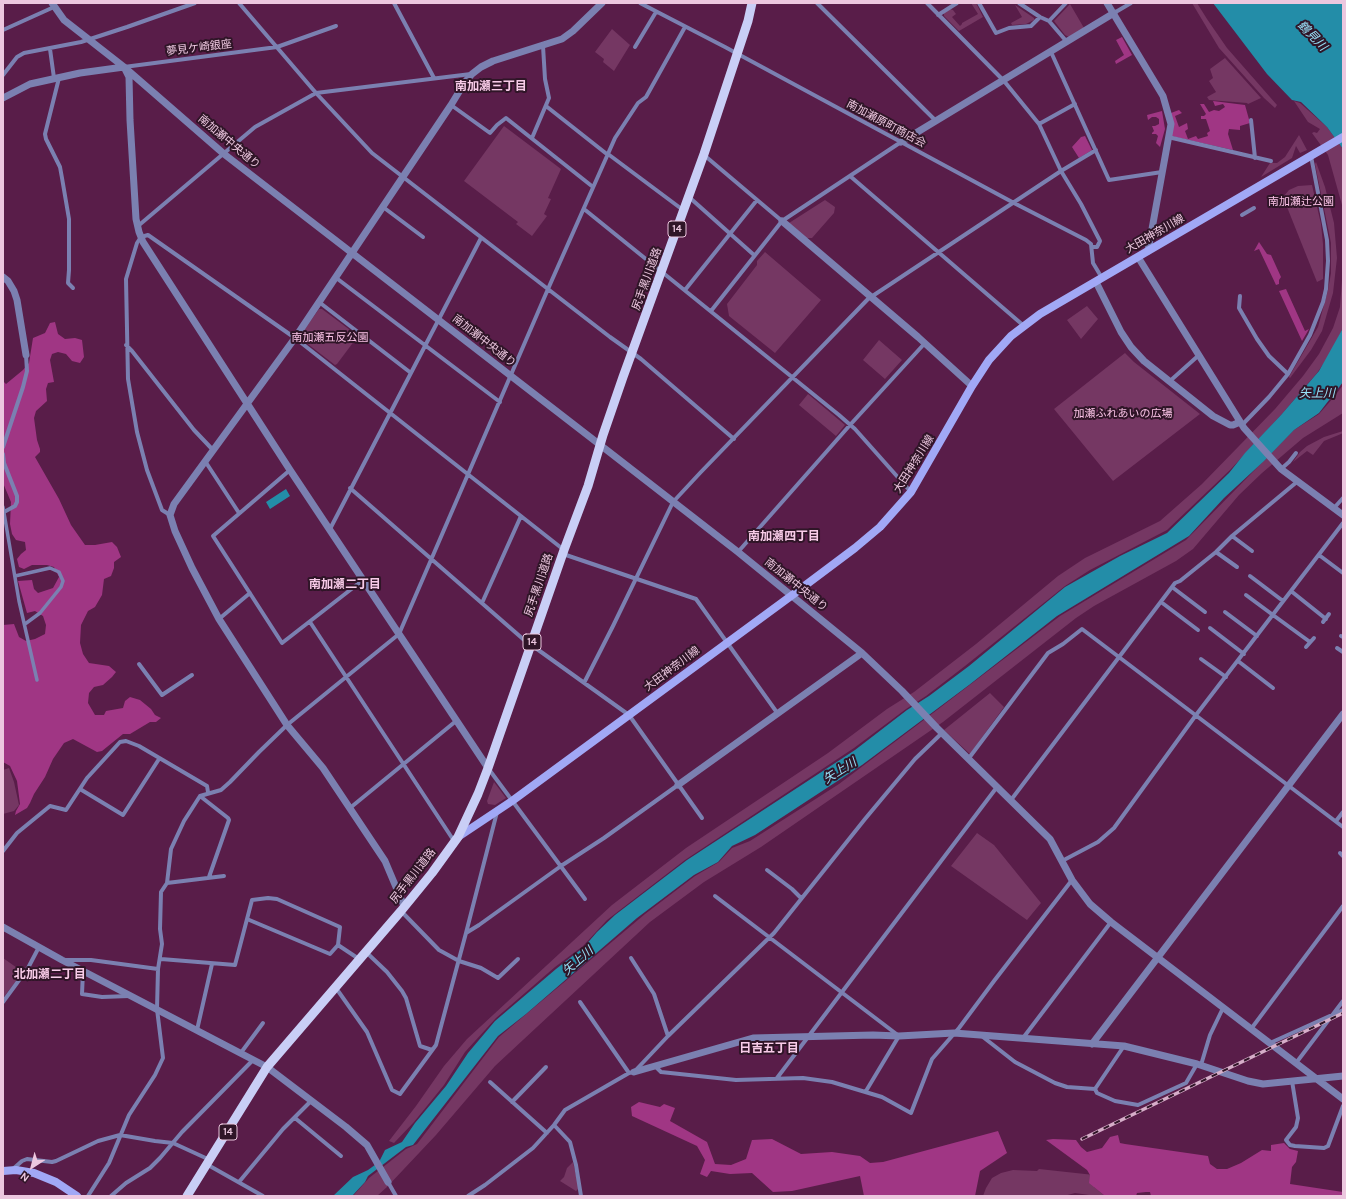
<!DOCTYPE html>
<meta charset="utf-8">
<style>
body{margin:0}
#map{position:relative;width:1346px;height:1199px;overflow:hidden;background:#591d49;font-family:Karla,sans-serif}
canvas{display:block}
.frame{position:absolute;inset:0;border:4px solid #ecc7df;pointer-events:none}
.north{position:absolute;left:12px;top:1147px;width:40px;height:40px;-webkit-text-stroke:3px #2f1527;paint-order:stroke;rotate:216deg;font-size:11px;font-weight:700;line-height:16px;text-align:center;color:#ecc7df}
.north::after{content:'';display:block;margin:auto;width:14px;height:18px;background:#ecc7df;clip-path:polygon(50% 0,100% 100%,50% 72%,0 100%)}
</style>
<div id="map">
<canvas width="1346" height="1199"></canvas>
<div class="frame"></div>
<div class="north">N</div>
</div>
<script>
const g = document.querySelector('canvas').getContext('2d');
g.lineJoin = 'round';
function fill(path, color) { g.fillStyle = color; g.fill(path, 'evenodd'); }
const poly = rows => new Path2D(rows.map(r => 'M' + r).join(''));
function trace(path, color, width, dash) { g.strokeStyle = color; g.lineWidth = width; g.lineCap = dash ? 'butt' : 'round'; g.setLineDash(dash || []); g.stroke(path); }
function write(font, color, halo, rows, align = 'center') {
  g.font = font + ' Karla,"Noto Sans JP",sans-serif'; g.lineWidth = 4; g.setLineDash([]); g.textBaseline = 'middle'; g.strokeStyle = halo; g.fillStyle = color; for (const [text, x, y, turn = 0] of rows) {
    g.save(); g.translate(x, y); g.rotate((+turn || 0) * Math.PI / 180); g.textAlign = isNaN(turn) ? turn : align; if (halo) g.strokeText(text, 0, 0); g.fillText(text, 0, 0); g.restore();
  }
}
fill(poly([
 [971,3,976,3,983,17,959,31,944,16,944,13,950,9,953,10,956,14,952,17,960,26,962,24,962,23,978,14],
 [1192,3,1197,3,1207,19,1227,48,1277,105,1275,108,1264,98,1219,48],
 [1070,4,1084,28,1069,37,1065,35,1054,21],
 [1015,5,1034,18,1034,20,1026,24,1012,25,1011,23,1022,17],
 [612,29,630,45,614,71,603,62,604,59,595,52],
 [1225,58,1261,98,1248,104,1247,103,1209,100,1207,97,1216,92,1209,81,1213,78,1210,69],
 [1294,101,1300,103,1327,127,1343,149,1343,205,1342,205,1328,155,1312,133,1314,132,1317,133,1320,129,1308,122],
 [504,126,561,169,548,198,551,199,544,214,547,216,532,236,516,224,518,222,464,181],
 [1299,135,1307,150,1300,153,1296,146,1292,158,1261,177,1270,163,1277,163,1285,157],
 [1316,162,1325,187,1334,223,1337,258,1333,293,1322,331,1311,350,1290,378,1289,377,1318,327,1328,290,1331,273,1331,243,1315,164],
 [1312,185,1321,224,1323,244,1323,279,1317,282,1283,197,1289,190,1298,186],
 [825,200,835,207,834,213,812,238,806,238,789,223],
 [765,252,821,300,775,353,729,316,727,304,757,265,757,261],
 [1343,266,1343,328,1330,354,1317,373,1281,415,1230,470,1167,530,1090,570,1065,586,965,666,926,696,906,709,854,748,685,860,607,920,583,946,555,967,496,1018,465,1052,444,1085,414,1122,394,1143,389,1141,416,1106,444,1066,467,1039,612,905,686,848,828,753,887,709,914,692,976,644,1058,576,1085,558,1160,521,1202,484,1275,409,1303,376,1319,354,1333,328,1340,307],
 [1087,306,1098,319,1081,339,1067,320],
 [319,309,322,309,358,336,337,364,335,365,300,338,300,336],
 [879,340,902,360,885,379,863,360],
 [1125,353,1134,362,1200,414,1113,481,1054,409],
 [1343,385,1343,413,1303,438,1262,473,1239,495,1193,549,1176,561,1094,606,1076,618,943,722,761,847,704,882,650,922,495,1066,436,1135,387,1187,377,1196,353,1196,369,1178,406,1149,417,1144,499,1037,645,914,695,876,719,862,732,848,750,841,839,784,933,713,1060,616,1186,540,1294,430,1319,414,1334,397],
 [808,394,845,425,836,436,799,405],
 [1343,431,1343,433,1341,434,1324,441,1313,455,1307,451,1293,462,1300,452,1307,446,1324,437],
 [990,693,1004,707,970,754,944,730],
 [9,768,14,782,19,805,14,811,3,814,3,770],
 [494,782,506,798,495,805,488,804,487,801],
 [977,833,994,845,1041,903,1027,920,951,866],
 [3,958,23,972,3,998],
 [573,1162,579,1188,576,1191,560,1181,564,1177,567,1168],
 [1039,1169,1094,1175,1094,1187,1105,1196,1091,1196,1089,1195,1075,1193,1064,1196,983,1196,986,1188,992,1178,1001,1173,1013,1170,1037,1171]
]), '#753763');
fill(poly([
 [1122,37,1132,55,1116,64,1115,61,1124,55,1116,40],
 [1213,101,1245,105,1250,123,1240,126,1240,130,1229,129,1228,134,1233,150,1171,136,1171,113,1179,110,1182,113,1175,116,1179,127,1187,123,1188,129,1185,131,1188,139,1196,136,1198,139,1208,136,1207,133,1210,131,1206,119,1201,119,1201,116,1204,116,1206,114,1200,104,1204,104,1209,112,1214,110,1219,111,1225,107,1223,104,1215,106],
 [1162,111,1165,129,1160,147,1156,143,1158,136,1156,134,1152,134,1152,133,1154,131,1152,126,1155,126,1159,124,1159,119,1156,117,1152,117,1148,120,1147,115],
 [1085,136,1092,150,1079,158,1072,147,1081,137],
 [1259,242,1267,254,1271,255,1281,277,1279,280,1279,284,1276,285,1259,249,1254,251],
 [1286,289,1305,331,1309,329,1302,341,1279,291],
 [55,322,58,334,65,339,75,338,82,340,84,357,80,363,72,361,66,354,58,352,52,354,50,360,54,382,48,383,46,389,47,401,36,411,34,418,37,440,40,449,40,452,35,457,59,499,71,525,85,545,95,545,112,542,117,547,121,557,114,562,114,568,111,576,104,579,102,595,95,607,88,611,81,625,80,643,83,654,89,663,109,666,116,672,112,677,103,685,94,687,89,693,88,703,95,715,104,715,106,711,123,708,125,701,130,697,140,700,151,709,155,715,161,718,156,722,150,722,130,734,123,734,102,751,97,752,73,739,64,743,53,759,45,777,34,794,30,803,27,808,15,815,16,811,20,804,17,781,10,766,3,762,3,625,14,624,19,637,26,641,35,639,45,634,46,625,43,616,35,611,27,613,18,581,32,580,34,589,38,593,53,588,59,577,54,567,47,565,32,565,24,569,19,567,17,559,21,554,26,550,25,542,16,540,12,534,10,524,11,502,3,483,3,381,6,384,23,370,29,363,33,338,45,333,50,323],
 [639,1102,660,1107,664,1104,675,1108,670,1121,707,1142,715,1164,731,1165,746,1159,752,1140,772,1139,801,1154,832,1152,860,1156,870,1163,883,1162,998,1131,1007,1153,980,1171,975,1196,864,1196,860,1176,792,1191,773,1192,752,1173,730,1174,711,1171,707,1177,700,1174,705,1160,697,1146,632,1116,631,1107],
 [1118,1135,1120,1143,1125,1144,1208,1156,1210,1164,1217,1169,1227,1169,1241,1163,1262,1150,1271,1151,1271,1145,1284,1143,1290,1149,1298,1151,1296,1162,1292,1167,1290,1184,1343,1192,1343,1196,1151,1196,1150,1192,1146,1192,1137,1193,1136,1196,1105,1196,1089,1183,1090,1175,1087,1170,1046,1140,1053,1139,1076,1140,1081,1147,1087,1152,1102,1148,1110,1137]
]), '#a03684');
fill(poly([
 [1213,3,1343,3,1343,149,1327,127,1301,102,1292,100,1267,74],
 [1343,328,1343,382,1319,413,1294,430,1264,461,1224,498,1189,536,1057,616,969,685,862,765,755,835,732,846,718,862,694,875,637,918,526,1014,498,1036,413,1145,406,1147,368,1176,365,1182,353,1195,333,1196,353,1177,368,1170,379,1162,385,1150,402,1142,415,1123,446,1086,468,1053,495,1021,556,969,584,947,597,932,615,915,687,860,855,750,907,710,929,696,969,666,1065,587,1120,556,1167,533,1229,473,1245,453,1281,415,1319,371],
 [286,489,290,496,270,509,266,502]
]), '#238da8');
trace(poly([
 [3,507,19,601,37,680],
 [15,576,50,568,59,572,63,581,61,587,40,613,25,624]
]), '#7b80b1', 3.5);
trace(poly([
 [239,3,316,93,372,153,610,337,641,359,734,439],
 [394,3,434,78],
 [640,3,725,47,1014,203,1086,240,1091,244,1093,263,1102,278],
 [817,3,936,121],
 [927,3,1004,81,1039,124,1061,171,1081,204,1100,241,1097,247,1092,247],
 [979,3,996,33,1009,28,1031,26,1040,17],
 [1019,3,1040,17,1049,21,1067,42],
 [1114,13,1131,3],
 [938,15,957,3],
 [1049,21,1066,3],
 [3,30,54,7],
 [635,47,656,12],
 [50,49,54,78],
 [1051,52,1109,180,1162,172],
 [124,67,277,47,336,26],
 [3,75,17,57,24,53,81,42,127,27,195,3],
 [59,78,45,134,46,139,60,167,62,178,69,219,69,270,68,283,73,288],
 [451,105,490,133,497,125,506,118,593,187],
 [546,106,608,155],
 [1251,120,1255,158],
 [1039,124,1075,104],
 [1168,137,1271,161],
 [532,138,549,98,545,79,543,46],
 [608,154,683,210],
 [704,155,782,221],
 [850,176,1024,326],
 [689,197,754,255],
 [383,207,423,237],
 [584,209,839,415,855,429,911,492],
 [1242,215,1254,208],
 [138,226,255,127,316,93,471,74],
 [335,277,500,402],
 [685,290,757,200],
 [1240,296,1239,308,1257,339,1269,356,1288,374],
 [319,302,411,373],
 [711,311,782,221,901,142],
 [126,345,132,351,194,430,213,450],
 [1170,381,1199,355],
 [1242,425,1269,397,1288,374,1310,335,1323,302,1326,289,1328,261,1327,240,1311,156],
 [3,447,23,387,27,371,26,355],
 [3,454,4,463,17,496,17,502,15,506,4,512],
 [205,461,239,513],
 [1281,469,1289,462,1296,453],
 [290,470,213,536,282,643,363,580],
 [350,488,523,639,629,715,702,818],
 [1334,508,1343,498],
 [170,515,162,510,147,470,137,432,128,379,126,279,137,243,141,237,148,235,295,338,564,550],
 [330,529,481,238],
 [1232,536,1252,551],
 [738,552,850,425,925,343],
 [1216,552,1237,567],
 [563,554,696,599,778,714],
 [1319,555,1343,573],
 [1250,576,1283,601],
 [1172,587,1205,612],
 [1291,591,1326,619],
 [1246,595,1273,615],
 [1161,602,1198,630],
 [482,603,521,516],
 [1225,612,1257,636],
 [1273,615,1310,642],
 [219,619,250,593],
 [310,622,454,841],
 [1323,622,1329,614],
 [1210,628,1244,654],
 [1341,636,1343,637],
 [1306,647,1314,638],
 [1337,648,1343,652],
 [1201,659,1226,677],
 [1238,661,1273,688],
 [139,664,162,695,192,675],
 [584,683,613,626,673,502,700,473,868,299,1061,171,1096,150],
 [969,758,1048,653,1063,644,1082,629,1343,827],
 [488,768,585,899],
 [80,789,123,815,159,759],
 [200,796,228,818,229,820,209,877],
 [1011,800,1175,583,1180,581,1216,552,1232,536,1298,481],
 [350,808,456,721],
 [1336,821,1343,812],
 [3,851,17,833,50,806,66,810,87,778,120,742,126,741,139,746,207,786,208,792],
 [1340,853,1343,856],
 [1062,861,1098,842,1114,828,1196,715,1343,523],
 [767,870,792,889,801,898],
 [167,883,224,876],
 [715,896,899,1036,866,1091],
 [401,911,439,950,459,961,481,968,498,978,518,959],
 [247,919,330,954,338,945],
 [466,933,497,812],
 [366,952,387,972,402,991,406,998,420,1046,432,1050],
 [631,958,654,994,668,1036],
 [161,959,235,965,252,900,268,898,277,899,340,927,338,945,359,959],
 [65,960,91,960,158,969],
 [83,971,82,994,102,997,129,996],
 [336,988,367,1032,392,1090,400,1094,436,1045,466,933,479,925,561,866,604,838,678,785],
 [3,1002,28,968,39,947],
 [580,1002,629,1073],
 [1251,1029,1343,906],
 [197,1030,212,964],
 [983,1037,1015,1062,1055,1083,1067,1087,1095,1089,1097,1093,1115,1101,1138,1105,1186,1083,1197,1064],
 [1023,1038,1111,922],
 [1270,1043,1343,1010],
 [240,1054,263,1023],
 [1296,1063,1343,1001],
 [1201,1065,1210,1035,1223,1008],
 [655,1066,661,1072,736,1080,803,1078,832,1082,882,1097,911,1113,932,1059,959,1028,994,981,1072,880],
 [777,1078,997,787],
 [1292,1081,1298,1118,1296,1127,1286,1140,1290,1145,1295,1146,1324,1148,1328,1146,1343,1106],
 [490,1082,547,1133],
 [1095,1089,1124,1046],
 [512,1102,546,1067],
 [295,1118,341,1156],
 [554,1125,570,1142,576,1165,581,1196],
 [208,1165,263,1196],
 [13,1169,22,1161,27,1159,52,1162,56,1161,98,1141,120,1135,155,1141,173,1143,210,1160],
 [239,1182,283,1129,311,1101],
 [388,1182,396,1196],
 [88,1196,109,1163,129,1115,155,1075,163,1058,157,1009,158,969,162,944,160,929,161,892,167,883,171,849,184,821,200,796,221,790,230,782,259,752,287,725,399,634,548,289,615,138,638,103,646,97,685,27],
 [111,1196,126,1183,150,1168,160,1158,182,1132,253,1060],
 [468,1196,485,1185,533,1148,554,1125,565,1110,629,1073,634,1072,668,1036,774,933,865,819,915,759,942,733]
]), '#7b80b1', 4);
trace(poly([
 [52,3,64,20,124,67,224,154,608,451,738,552,862,653,902,691,937,728,1050,839,1072,880,1090,904,1111,922,1343,1099],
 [1107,3,1163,96,1171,124,1148,251],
 [3,98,30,84,80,73,124,67,129,77,130,120,136,219,139,232,143,242,290,470,488,768],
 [901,142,1114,13],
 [782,221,918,337,972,386],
 [1138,257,1244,428,1281,469,1343,515],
 [3,277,8,281,14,291,17,300,26,355],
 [1096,282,1121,332,1131,347,1144,361,1213,416,1230,425,1233,425,1240,422],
 [678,785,862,653],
 [404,906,385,861,323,768,287,725,219,619,192,568,175,531,170,515,174,504,295,338,451,105,465,82,472,74,481,67,493,61,562,39,573,31,602,3],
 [3,927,62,960,267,1067,346,1127,367,1145,388,1182],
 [1092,1044,1343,714],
 [634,1072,753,1038,873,1035,899,1036,954,1033,1124,1046,1197,1064,1248,1081,1263,1084,1343,1076]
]), '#7b80b1', 7);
trace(poly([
 [458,837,512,801,791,596,855,548,880,527,911,492,972,386,989,360,1011,336,1040,314,1343,137],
 [3,1171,16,1170,34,1173,56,1182,77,1196]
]), '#a1a8f6', 8);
trace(poly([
 [187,1196,267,1067,401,911,432,873,458,837,478,794,488,768,564,550,588,486,603,435,623,377,704,154,748,21,752,3]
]), '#c9cef6', 9);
const rail = poly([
 [1082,1139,1343,1013]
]);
trace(rail, '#d6aec9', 3.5);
trace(rail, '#2f1527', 2, [6]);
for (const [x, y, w] of [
 [677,229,18],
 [532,642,18],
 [228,1132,18]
]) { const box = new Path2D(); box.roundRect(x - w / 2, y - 8, w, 16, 3); g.fillStyle = '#2f1527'; g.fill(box); trace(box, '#ecc7df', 1); }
write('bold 10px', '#ecc7df', null, [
 ["14",677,229],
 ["14",532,642],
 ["14",228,1132]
]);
write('11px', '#ecc7df', '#2f1527', [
 ["夢見ケ崎銀座",199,48,-7],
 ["南加瀬原町商店会",886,124,28],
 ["南加瀬中央通り",229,142,40],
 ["大田神奈川線",1155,234,-30],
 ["尻手黒川道路",647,279,-70],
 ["南加瀬中央通り",484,341,38],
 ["大田神奈川線",914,464,-58],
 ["尻手黒川道路",539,585,-71],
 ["南加瀬中央通り",796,585,39],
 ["大田神奈川線",672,669,-37],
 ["尻手黒川道路",413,876,-52]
]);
write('11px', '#fac2e6', '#2f1527', [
 ["南加瀬辻公園",1301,202],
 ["南加瀬五反公園",330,338],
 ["加瀬ふれあいの広場",1123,414]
]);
write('italic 12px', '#98e0f7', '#2f1527', [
 ["鶴見川",1312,36,46],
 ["矢上川",1317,394],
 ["矢上川",840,771,-32],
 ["矢上川",578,961,-41]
]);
write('bold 12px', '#f8cbe8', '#2f1527', [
 ["南加瀬三丁目",491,87],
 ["南加瀬四丁目",784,537],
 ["南加瀬二丁目",345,585],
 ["北加瀬二丁目",50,975],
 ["日吉五丁目",769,1049]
]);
</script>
